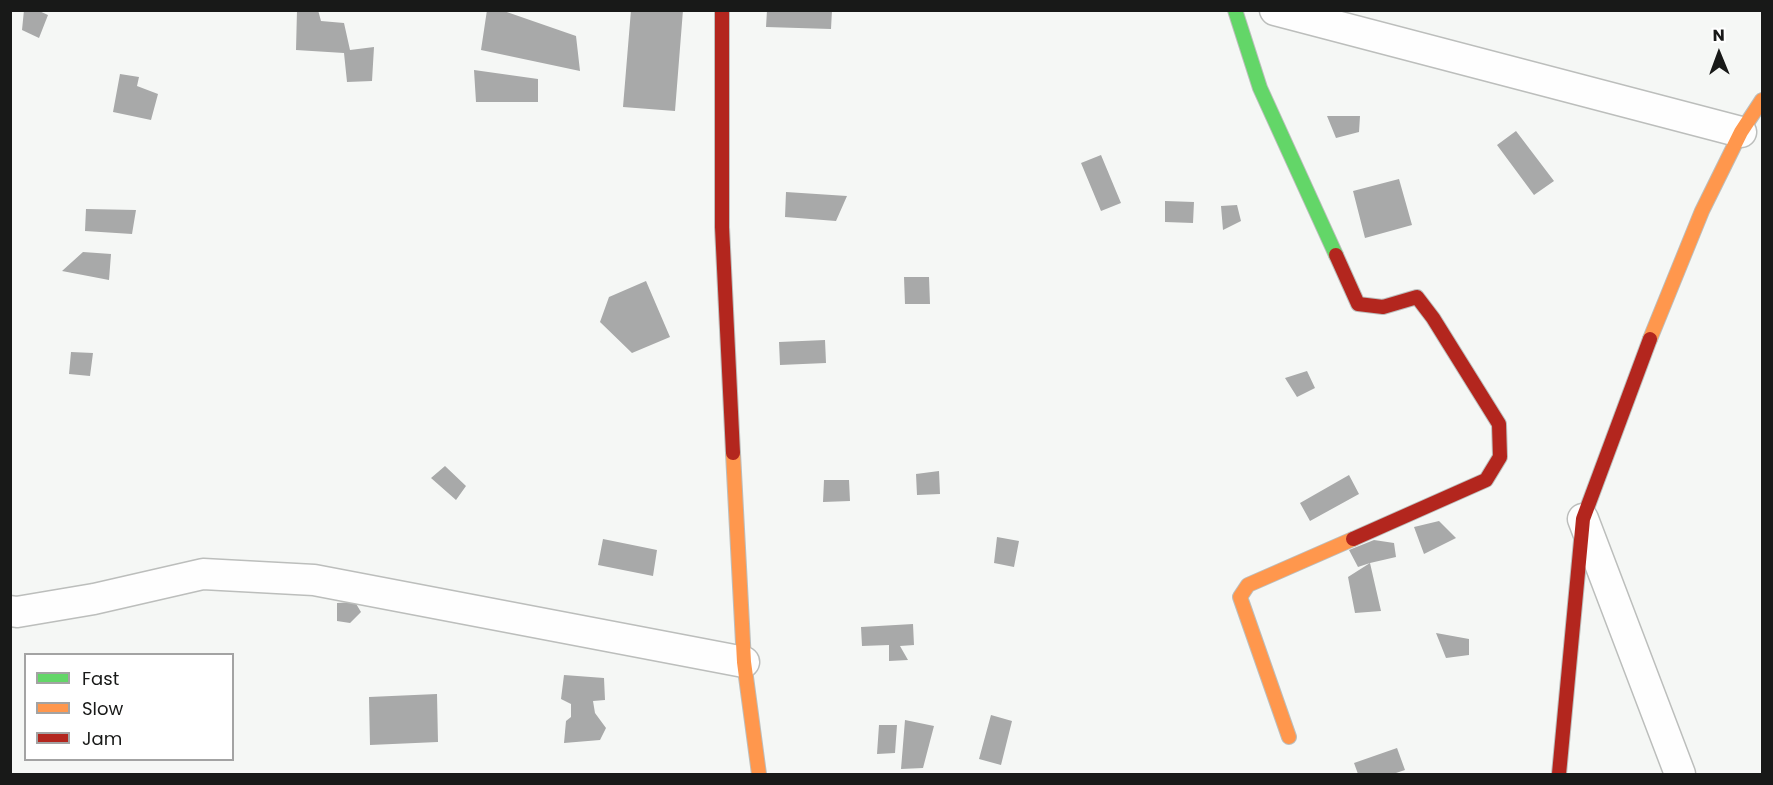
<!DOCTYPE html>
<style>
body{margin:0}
#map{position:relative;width:1773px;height:785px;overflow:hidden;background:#f5f7f5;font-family:Poppins,sans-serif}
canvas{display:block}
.frame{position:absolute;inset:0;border:12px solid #181918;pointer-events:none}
.legend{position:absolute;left:24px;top:653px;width:210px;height:108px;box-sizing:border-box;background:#fff;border:2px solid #a3a3a3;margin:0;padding:8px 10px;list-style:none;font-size:18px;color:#181918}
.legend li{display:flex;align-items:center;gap:12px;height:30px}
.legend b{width:30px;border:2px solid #a3a3a3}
.north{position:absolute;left:1689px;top:24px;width:60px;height:60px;-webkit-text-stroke:4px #fff;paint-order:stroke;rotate:359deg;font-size:16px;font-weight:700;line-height:24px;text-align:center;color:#181918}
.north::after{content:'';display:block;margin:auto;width:21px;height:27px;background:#181918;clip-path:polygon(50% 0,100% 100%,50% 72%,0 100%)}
</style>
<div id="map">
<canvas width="1773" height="785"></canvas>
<div class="frame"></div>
<ul class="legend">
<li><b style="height:8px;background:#63d668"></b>Fast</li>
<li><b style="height:8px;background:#ff974d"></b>Slow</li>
<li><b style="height:8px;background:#b3261e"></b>Jam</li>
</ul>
<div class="north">N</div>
</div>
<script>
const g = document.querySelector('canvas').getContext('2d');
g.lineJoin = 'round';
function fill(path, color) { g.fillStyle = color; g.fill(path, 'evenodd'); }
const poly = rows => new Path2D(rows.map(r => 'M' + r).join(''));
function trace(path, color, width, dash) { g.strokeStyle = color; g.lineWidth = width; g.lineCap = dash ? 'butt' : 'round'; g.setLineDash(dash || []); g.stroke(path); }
fill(poly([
 [24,10,37,10,48,15,39,38,22,30],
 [297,10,318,10,321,21,344,23,350,50,374,47,372,81,347,82,344,53,296,50],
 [487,10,501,10,576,36,580,71,481,50],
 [631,10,683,10,675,111,623,107],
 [767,10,832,10,831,29,766,27],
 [474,70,538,79,538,102,476,102],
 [120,74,139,77,137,86,158,94,151,120,113,112],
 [1327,116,1360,116,1359,132,1336,138],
 [1516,131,1554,181,1534,195,1497,145],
 [1101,155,1121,203,1101,211,1081,163],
 [1399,179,1412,225,1365,238,1353,191],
 [786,192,847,196,836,221,785,217],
 [1165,201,1194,202,1193,223,1165,222],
 [1237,205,1241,221,1223,230,1221,206],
 [86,209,136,210,132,234,85,231],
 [83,252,111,254,109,280,62,271],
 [904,277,929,277,930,304,905,304],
 [646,281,670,337,632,353,600,322,609,297],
 [825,340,826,363,780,365,779,342],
 [71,352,93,353,90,376,69,374],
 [1307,371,1315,388,1297,397,1285,378],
 [445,466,466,486,456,500,431,478],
 [939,471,940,494,917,495,916,474],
 [1349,475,1359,494,1310,521,1300,503],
 [824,480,849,480,850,501,823,502],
 [1439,521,1456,538,1424,554,1414,527],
 [997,537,1019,541,1014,567,994,563],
 [603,539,657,550,653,576,598,565],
 [1374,540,1394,543,1396,557,1370,563,1381,611,1355,613,1348,577,1370,563,1358,567,1349,550],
 [355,602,361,612,350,623,337,621,337,603],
 [913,624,914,645,900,646,908,660,889,661,889,645,862,646,861,627],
 [1436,633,1469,639,1469,655,1446,658],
 [564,675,604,678,605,700,593,701,595,713,606,728,600,740,564,743,566,721,571,717,571,704,561,699],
 [437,694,438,742,370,745,369,697],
 [991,715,1012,721,1001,765,979,759],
 [905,720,934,726,923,768,901,769],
 [879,725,897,725,895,753,877,754],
 [1397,748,1405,770,1393,774,1358,774,1354,763]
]), '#a8a9a9');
const street = poly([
 [1275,10,1741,132],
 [1583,519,1680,774],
 [10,611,17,612,94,599,203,574,314,580,744,662]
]);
const fast = poly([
 [1235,10,1260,88,1336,255]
]);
const slow = poly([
 [1650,339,1702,211,1741,132,1762,100],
 [733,453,744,662,759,774],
 [1289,737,1240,597,1248,585,1353,539]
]);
const jam = poly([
 [722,10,722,227,733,453],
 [1336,255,1358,304,1383,307,1417,297,1433,318,1499,424,1500,457,1486,480,1353,539],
 [1559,774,1583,519,1650,339]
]);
trace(street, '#bcbebc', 33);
trace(fast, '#bcbebc', 16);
trace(slow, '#bcbebc', 16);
trace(jam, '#bcbebc', 16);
trace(street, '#fefefe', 30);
trace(fast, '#63d668', 14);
trace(slow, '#ff974d', 14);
trace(jam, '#b3261e', 14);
</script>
